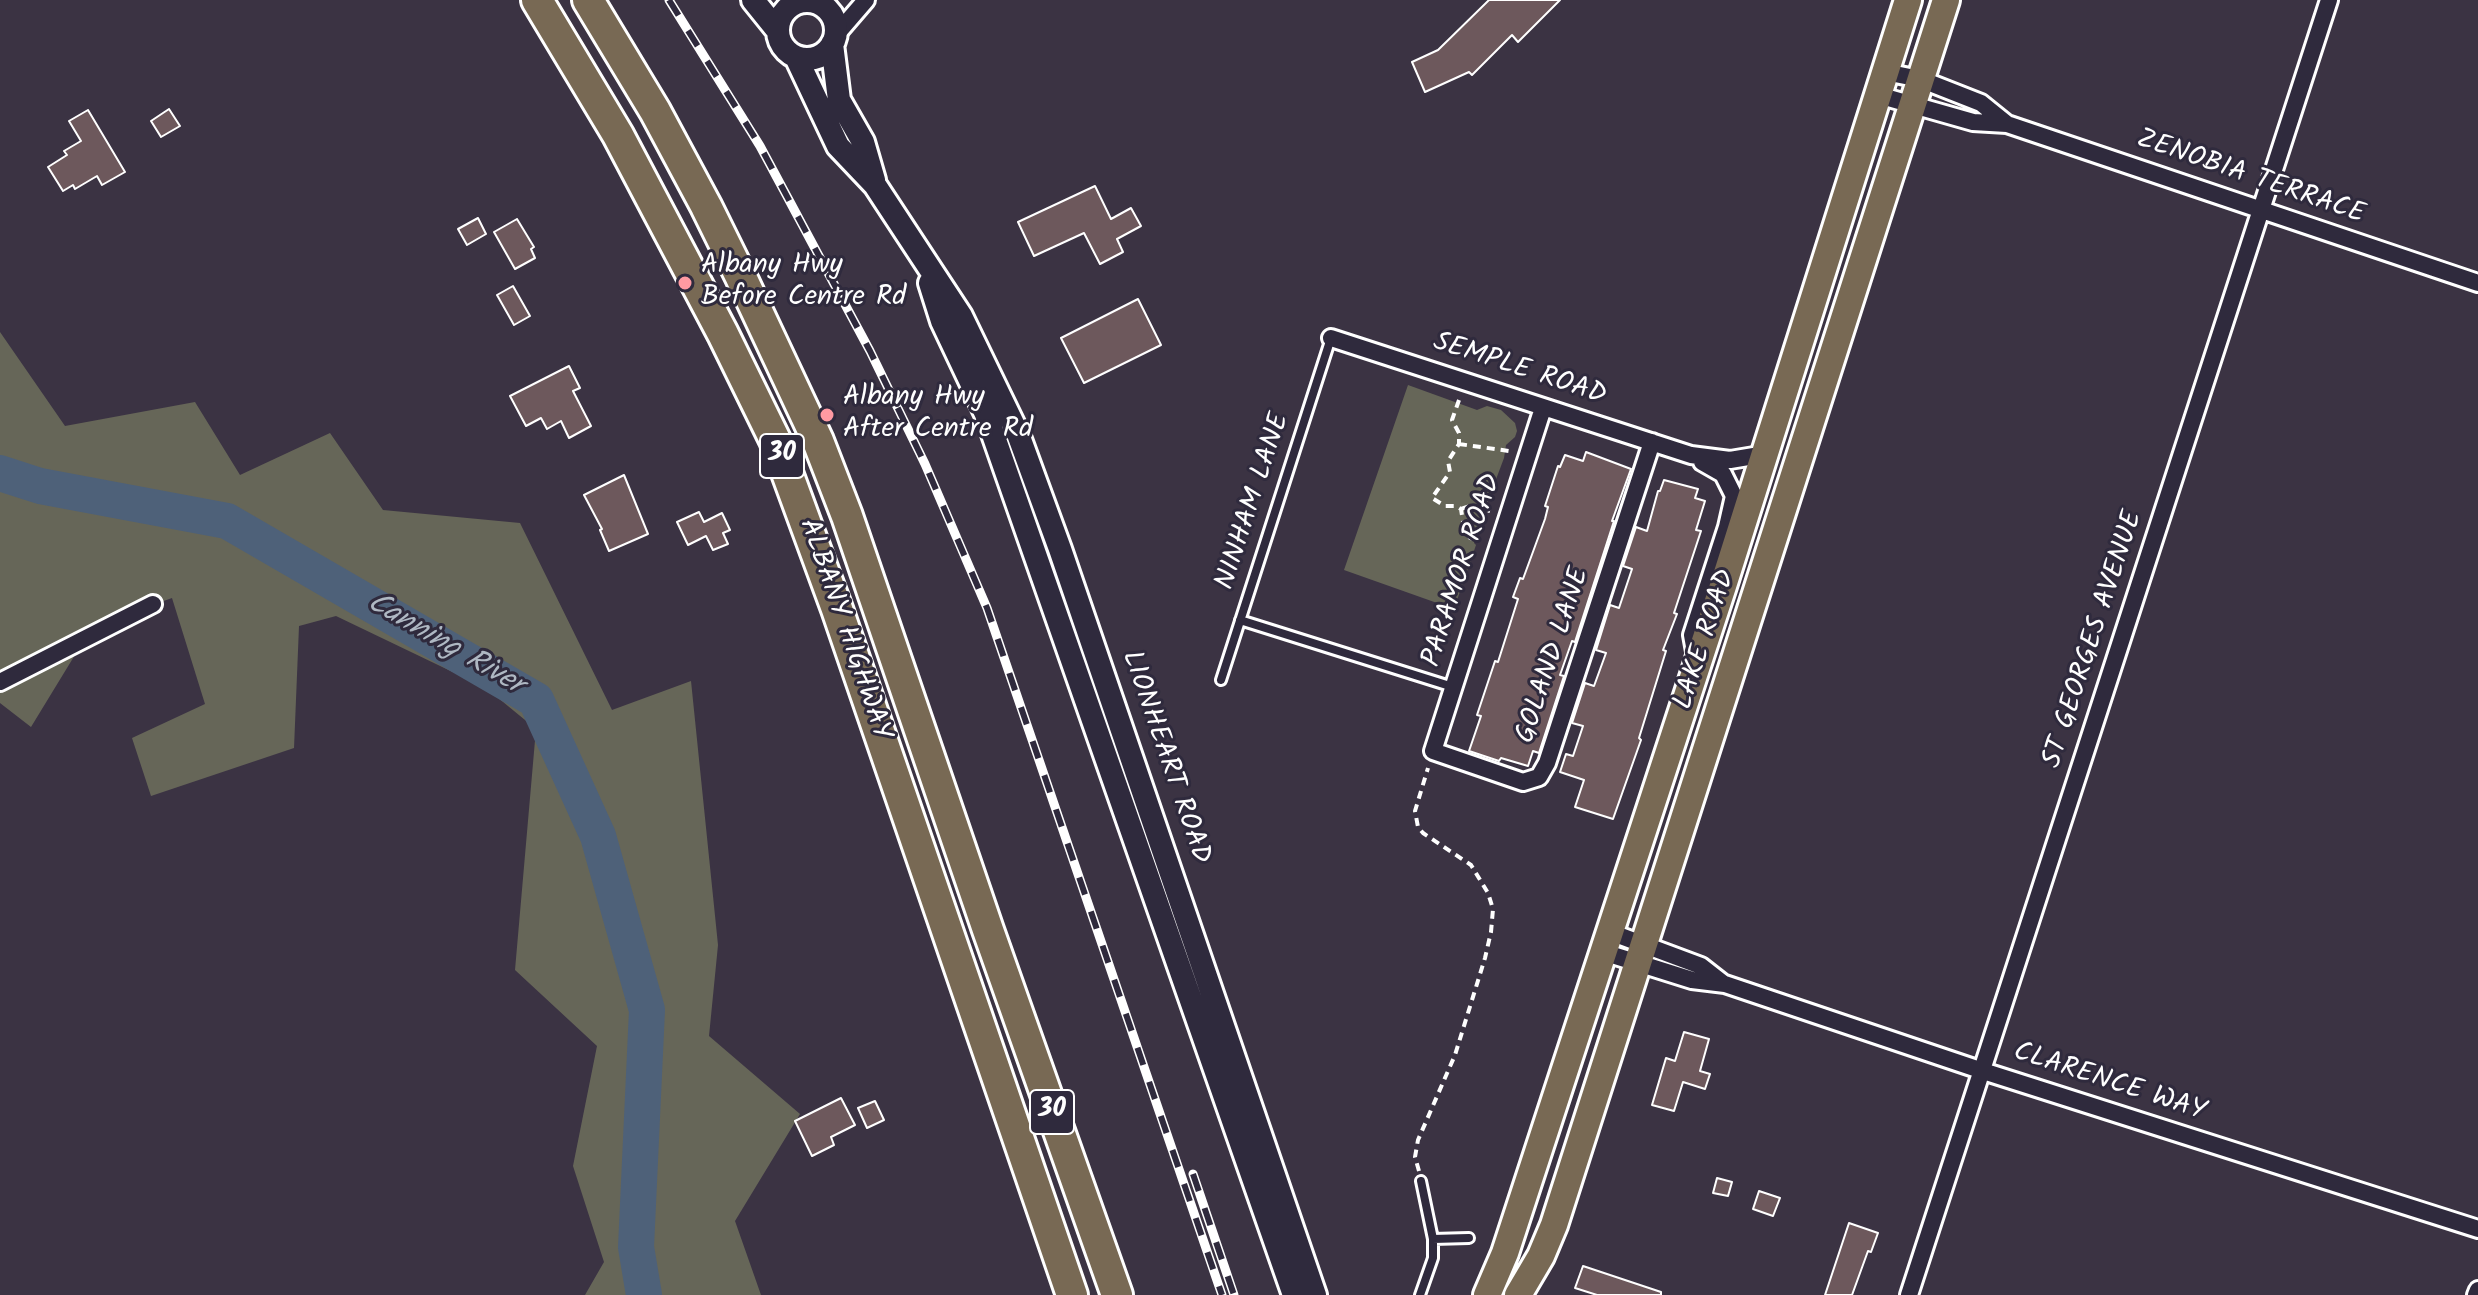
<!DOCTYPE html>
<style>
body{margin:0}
canvas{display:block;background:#3b3343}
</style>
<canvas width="2478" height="1295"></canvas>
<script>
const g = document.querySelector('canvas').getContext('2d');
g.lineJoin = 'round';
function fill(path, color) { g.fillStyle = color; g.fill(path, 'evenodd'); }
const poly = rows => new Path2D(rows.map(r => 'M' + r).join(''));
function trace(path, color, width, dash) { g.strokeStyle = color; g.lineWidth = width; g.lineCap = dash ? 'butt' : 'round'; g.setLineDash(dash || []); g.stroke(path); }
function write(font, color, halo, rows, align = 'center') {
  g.font = font + ' Kalam,sans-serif'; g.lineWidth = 6; g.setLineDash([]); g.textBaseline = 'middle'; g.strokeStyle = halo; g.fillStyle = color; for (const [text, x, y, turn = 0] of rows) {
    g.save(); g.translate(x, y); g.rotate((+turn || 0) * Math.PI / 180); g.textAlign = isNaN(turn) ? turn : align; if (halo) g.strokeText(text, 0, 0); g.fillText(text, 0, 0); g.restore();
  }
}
fill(poly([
 [0,332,65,426,195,402,240,475,330,433,383,510,520,523,612,710,691,681,718,945,709,1036,800,1114,735,1221,761,1295,585,1295,604,1262,573,1166,597,1046,515,970,536,729,486,688,336,616,299,626,294,748,151,796,132,738,205,704,172,598,92,627,31,727,0,703],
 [1408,385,1477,410,1487,406,1501,410,1515,423,1517,431,1515,437,1506,445,1504,458,1486,506,1484,513,1486,514,1479,534,1476,535,1474,543,1476,545,1454,609,1344,570]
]), '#666658');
trace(poly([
 [0,473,40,486,227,521,536,700,598,836,647,1010,636,1247,644,1295]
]), '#4e6179', 36);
const building = poly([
 [1489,0,1560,0,1518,42,1512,35,1472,75,1469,72,1425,92,1412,62,1438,50,1489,0],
 [169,109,180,126,161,137,151,121,169,109],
 [88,110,125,172,102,185,97,176,75,189,73,185,63,191,48,167,67,155,64,151,81,141,69,121,88,110],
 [1095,186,1111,219,1131,208,1141,226,1117,239,1123,252,1100,264,1084,233,1034,256,1018,222,1095,186],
 [478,218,486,234,467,245,458,229,478,218],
 [517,219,534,247,531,249,535,258,515,269,494,232,517,219],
 [513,286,530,316,514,325,497,295,513,286],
 [1138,299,1161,345,1084,383,1061,338,1138,299],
 [569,366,580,388,573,391,591,426,569,438,561,421,547,429,541,418,526,426,510,396,569,366],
 [1586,452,1631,469,1612,521,1614,521,1575,642,1572,641,1560,675,1564,676,1539,753,1533,751,1528,766,1501,758,1499,761,1469,751,1481,716,1477,715,1495,661,1498,662,1518,599,1513,597,1520,578,1523,579,1545,519,1548,507,1545,506,1558,466,1560,467,1565,455,1583,461,1586,452],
 [624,475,648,534,609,551,600,530,602,529,584,495,624,475],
 [1664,480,1698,489,1695,498,1705,501,1696,530,1701,531,1674,613,1677,614,1663,650,1666,651,1639,738,1641,740,1613,819,1575,807,1584,780,1560,772,1566,754,1573,756,1583,726,1572,723,1585,683,1594,686,1606,653,1596,650,1610,605,1619,608,1632,569,1623,566,1636,527,1647,531,1658,491,1660,491,1664,480],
 [699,512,704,522,722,513,730,530,723,533,728,544,713,550,706,536,688,545,677,522,699,512],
 [1684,1032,1709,1039,1700,1071,1710,1074,1705,1089,1683,1082,1674,1111,1652,1105,1666,1058,1675,1061,1684,1032],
 [841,1098,855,1125,831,1137,834,1145,812,1156,795,1121,841,1098],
 [875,1101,884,1120,867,1128,858,1108,875,1101],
 [1717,1178,1732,1182,1728,1196,1713,1193,1717,1178],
 [1759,1191,1780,1198,1773,1216,1753,1209,1759,1191],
 [1849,1223,1878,1233,1871,1252,1868,1251,1852,1295,1825,1295,1849,1223],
 [1583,1266,1661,1292,1661,1295,1597,1295,1575,1288,1583,1266]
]);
fill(building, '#6d585c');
trace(building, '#fff', 2);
const lane = poly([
 [1240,620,1453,687],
 [1221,680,1331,338],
 [1433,1239,1469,1238],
 [1420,1295,1433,1258,1433,1239,1421,1181]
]);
const street = poly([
 [814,2,818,0],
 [835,36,866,0],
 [1885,72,1920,79,1981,103,2007,124],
 [1878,95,1973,122,2007,124,2478,283],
 [1331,338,1691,455,1730,460,1766,454],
 [1543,408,1433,751,1523,782,1539,777,1547,763,1652,442],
 [1696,657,1692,635,1727,527,1734,496,1723,474,1702,462],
 [0,682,153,604],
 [1610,932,1701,966,1724,984],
 [1603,952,1692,980,1725,984,1983,1071,2478,1229],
 [1909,1295,2329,0],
 [2476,1295,2478,1290]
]);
const secondary = poly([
 [753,0,778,31],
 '778 30a29 29 0 1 1 58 0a29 29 0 1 1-58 0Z',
 [832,44,839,100,863,142,874,180],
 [796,57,838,146,875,185,961,316,1018,434,1060,549,1315,1295],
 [930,283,942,321,986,414,1294,1295]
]);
const primary = poly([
 [1487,1295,1505,1253,1723,586,1908,0],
 [1518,1295,1541,1256,1554,1225,1946,0]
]);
const highway = poly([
 [537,0,618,135,723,334,775,440,837,609,1072,1295],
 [588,0,655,111,706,206,740,275,818,441,847,516,988,930,1117,1295]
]);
trace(lane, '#fff', 14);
trace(street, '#fff', 22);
trace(secondary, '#fff', 28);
trace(primary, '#fff', 32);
trace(highway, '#fff', 36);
trace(poly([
 [1459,400,1452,420,1459,433,1459,444,1448,461,1450,472,1432,498,1445,506,1456,506,1461,509,1464,528,1470,538,1479,540],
 [1459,444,1509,451],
 [1461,509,1470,506,1490,511],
 [1419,1171,1415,1157,1418,1140,1455,1055,1485,958,1491,932,1493,909,1488,893,1471,865,1423,833,1418,827,1415,811,1428,768]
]), '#fff', 4, [8, 6]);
trace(lane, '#2f2a3d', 8);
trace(street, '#2f2a3d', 16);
trace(secondary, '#2f2a3d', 22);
trace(primary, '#786954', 26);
trace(highway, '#786954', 30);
const rail = poly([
 [669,0,760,146,870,351,925,464,987,608,1222,1295],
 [1193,1174,1234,1295]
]);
trace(rail, '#fff', 9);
trace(rail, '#2f2a3d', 6, [18]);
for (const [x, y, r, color] of [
 [685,283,8,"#ff9aa2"],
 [827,415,8,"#ff9aa2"]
]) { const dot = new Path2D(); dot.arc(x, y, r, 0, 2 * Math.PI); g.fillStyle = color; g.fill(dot); trace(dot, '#2f2a3d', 3); }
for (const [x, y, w] of [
 [782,456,44],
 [1052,1112,44]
]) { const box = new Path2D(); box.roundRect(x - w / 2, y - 22, w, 44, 6); g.fillStyle = '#2f2a3d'; g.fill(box); trace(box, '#fff', 2); }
write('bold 26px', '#fff', null, [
 ["30",782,456],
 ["30",1052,1112]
]);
write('28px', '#fff', '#2f2a3d', [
 ["ZENOBIA TERRACE",2250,179,19],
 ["SEMPLE ROAD",1519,371,18],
 ["NINHAM LANE",1255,502,-72],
 ["PARAMOR ROAD",1464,571,-72],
 ["ALBANY HIGHWAY",843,630,71],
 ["LAKE ROAD",1707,640,-72],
 ["ST GEORGES AVENUE",2095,640,-72],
 ["GOLAND LANE",1555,656,-72],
 ["LIONHEART ROAD",1164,758,71],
 ["CLARENCE WAY",2109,1084,18]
]);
write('28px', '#fff', '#2f2a3d', [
 ["Albany Hwy",701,267],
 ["Before Centre Rd",701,299],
 ["Albany Hwy",843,399],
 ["After Centre Rd",843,431]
], 'left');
write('italic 30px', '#afb8c3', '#2f2a3d', [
 ["Canning River",444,646,30]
]);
</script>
